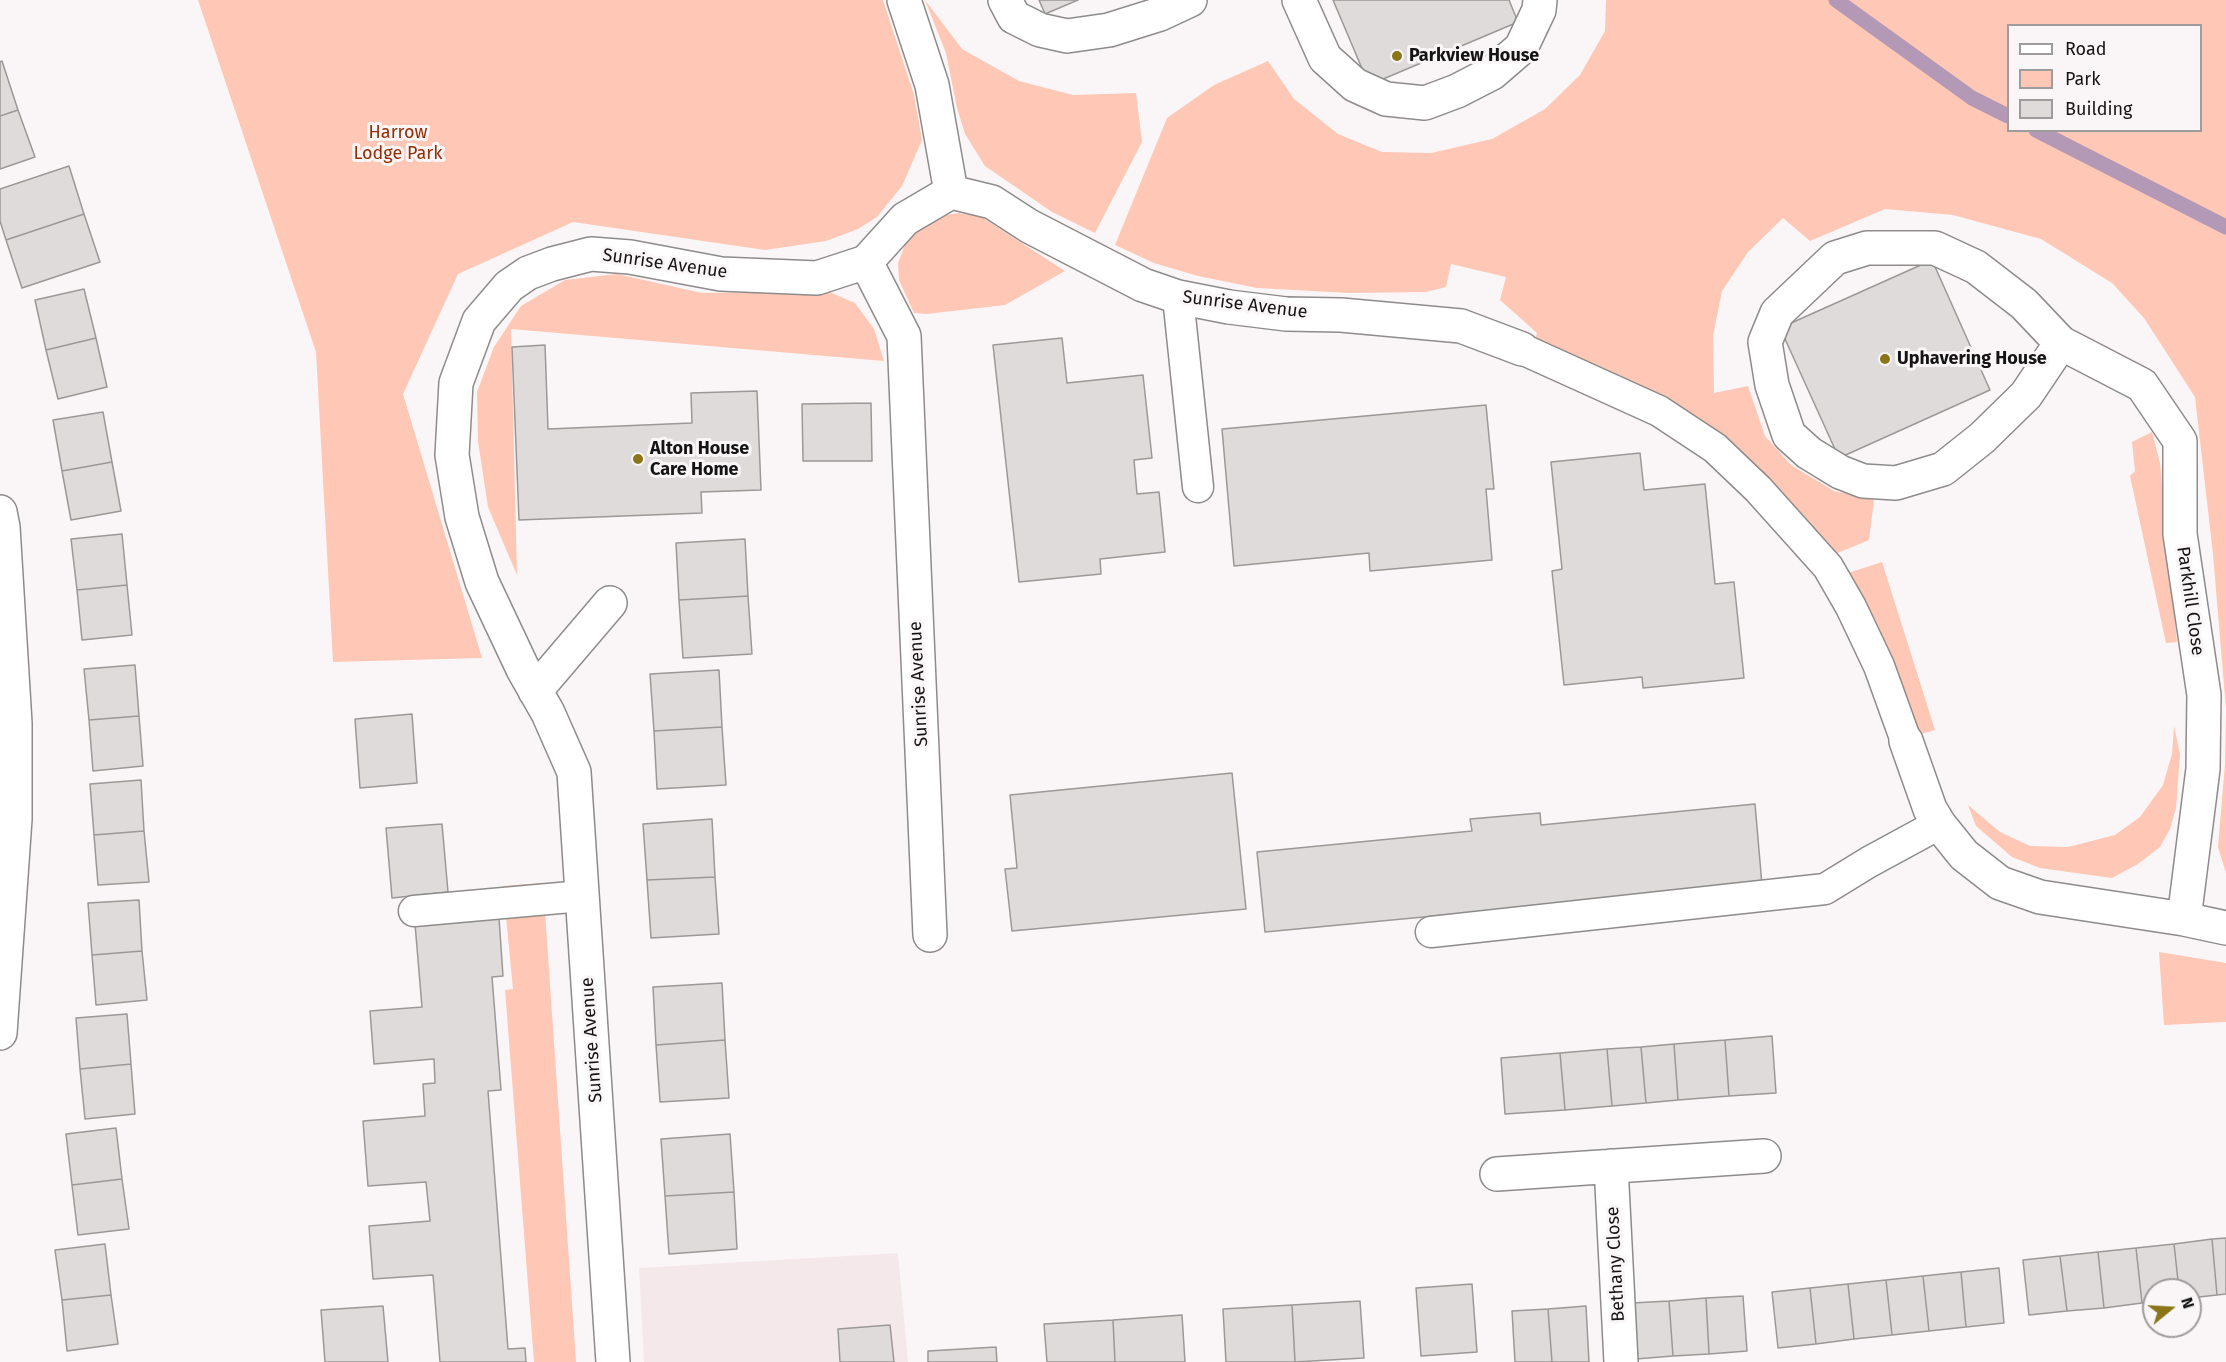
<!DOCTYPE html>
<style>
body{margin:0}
#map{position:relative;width:2226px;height:1362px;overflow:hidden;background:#faf6f7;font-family:"Fira Sans",sans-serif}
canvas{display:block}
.legend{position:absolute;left:2007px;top:24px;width:195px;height:108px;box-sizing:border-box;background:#faf6f7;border:2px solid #9e9c9c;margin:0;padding:8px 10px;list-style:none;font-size:18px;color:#151414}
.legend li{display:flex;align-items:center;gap:12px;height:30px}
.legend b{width:30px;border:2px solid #9e9c9c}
.north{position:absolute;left:2142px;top:1278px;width:60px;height:60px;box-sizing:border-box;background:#faf6f7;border:2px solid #9e9c9c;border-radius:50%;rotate:72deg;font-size:16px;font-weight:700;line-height:24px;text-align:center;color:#151414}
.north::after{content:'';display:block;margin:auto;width:21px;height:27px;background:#8a7518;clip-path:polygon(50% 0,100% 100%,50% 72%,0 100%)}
</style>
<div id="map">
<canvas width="2226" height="1362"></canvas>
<ul class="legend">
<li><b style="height:8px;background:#fff"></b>Road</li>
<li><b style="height:16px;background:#ffc7b5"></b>Park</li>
<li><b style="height:16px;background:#dfdbdb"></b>Building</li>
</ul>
<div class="north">N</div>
</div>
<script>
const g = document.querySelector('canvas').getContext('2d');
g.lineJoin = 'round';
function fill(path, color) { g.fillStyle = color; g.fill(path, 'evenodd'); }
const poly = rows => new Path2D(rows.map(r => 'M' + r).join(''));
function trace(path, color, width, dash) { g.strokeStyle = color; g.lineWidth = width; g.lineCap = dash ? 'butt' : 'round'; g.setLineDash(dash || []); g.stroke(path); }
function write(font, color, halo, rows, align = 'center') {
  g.font = font + ' "Fira Sans",sans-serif'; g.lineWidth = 6; g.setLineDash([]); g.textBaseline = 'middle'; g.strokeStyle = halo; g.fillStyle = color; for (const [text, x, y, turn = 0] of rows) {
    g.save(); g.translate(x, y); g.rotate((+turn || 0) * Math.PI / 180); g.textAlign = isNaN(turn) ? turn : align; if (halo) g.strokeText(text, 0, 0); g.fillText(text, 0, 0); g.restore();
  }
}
fill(poly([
 [898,1253,908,1362,644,1362,639,1268]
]), '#f5e8eb');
fill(poly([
 [198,0,883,0,914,95,922,140,902,186,877,217,858,229,826,241,765,250,573,222,458,274,403,394,482,658,333,662,316,352],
 [925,0,962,49,1019,81,1073,95,1136,93,1142,142,1095,233,1052,212,985,166,965,134,957,108,946,53],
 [1606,0,2226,0,2226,873,2218,847,2225,764,2226,709,2213,554,2195,397,2144,318,2112,283,2041,239,1953,215,1885,209,1810,241,1783,218,1748,252,1722,291,1713,336,1714,393,1748,386,1765,436,1791,465,1834,491,1874,500,1869,540,1835,554,1792,507,1534,345,1537,333,1500,300,1506,277,1451,264,1446,287,1426,292,1349,293,1257,288,1198,276,1154,263,1115,245,1167,118,1214,85,1268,61,1294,99,1338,134,1382,152,1431,153,1492,139,1545,109,1580,75,1605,31],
 [2008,26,2200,26,2200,130,2008,130],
 [958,213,980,216,1065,271,1005,305,926,314,914,313,899,280,898,263,905,245,917,228,937,217],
 [617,274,702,293,827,291,855,303,874,329,884,361,511,329,517,575,488,507,478,441,477,392,494,347,521,306,565,280],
 [2152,432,2160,463,2177,642,2166,643,2130,476,2135,471,2132,442],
 [1882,562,1935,730,1914,736,1848,573],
 [2174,726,2180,754,2176,808,2170,829,2160,847,2138,864,2112,878,2040,868,2012,857,1976,826,1968,805,2000,832,2030,846,2068,847,2115,835,2140,817,2163,785,2172,754],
 [543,883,576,1362,534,1362,505,990,513,989,503,886],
 [2159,952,2226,963,2226,1022,2164,1025]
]), '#ffc7b5');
trace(poly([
 [1836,0,1972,98,2008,116],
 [2036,130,2226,227]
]), '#b399b6', 15);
const building = poly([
 [1039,0,1078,0,1045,14,1039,0],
 [1333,0,1509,0,1518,22,1369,85,1333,0],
 [2,61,18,110,0,116,0,62,2,61],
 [18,110,35,157,0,169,0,116,18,110],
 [69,166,84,214,6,240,0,221,0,189,69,166],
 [84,214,100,262,22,288,6,240,84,214],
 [1932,260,1990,390,1839,458,1780,328,1932,260],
 [84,289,96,338,46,350,35,300,84,289],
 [96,338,107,387,58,399,46,350,96,338],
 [1062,338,1067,383,1143,375,1152,458,1134,460,1137,494,1159,492,1165,552,1100,559,1101,574,1019,582,993,345,1062,338],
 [545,345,548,429,692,423,691,393,757,391,761,490,701,492,702,513,519,520,512,347,545,345],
 [871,403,872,461,803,461,802,404,871,403],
 [1486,405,1494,489,1486,489,1492,560,1370,571,1369,553,1234,566,1222,429,1486,405],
 [103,412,112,462,62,471,53,420,103,412],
 [1640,453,1644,490,1705,484,1715,584,1734,582,1744,678,1643,688,1642,677,1564,685,1552,571,1562,569,1551,462,1640,453],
 [112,462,121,511,71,520,62,471,112,462],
 [122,534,127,585,77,590,71,539,122,534],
 [745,539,748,596,679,600,676,543,745,539],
 [127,585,132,635,82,640,77,590,127,585],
 [748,596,752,654,683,658,679,600,748,596],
 [135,665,139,716,89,720,84,669,135,665],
 [719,670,722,727,654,731,650,674,719,670],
 [412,714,417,783,360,788,355,719,412,714],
 [139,716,143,766,93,771,89,720,139,716],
 [722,727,726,785,657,789,654,731,722,727],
 [1232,773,1246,909,1012,931,1005,869,1017,868,1010,795,1232,773],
 [141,780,144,831,94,835,90,784,141,780],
 [1755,804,1762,885,1265,932,1257,852,1472,831,1470,819,1540,813,1541,825,1755,804],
 [712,819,715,877,647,880,643,824,712,819],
 [442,824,448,892,392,898,386,828,442,824],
 [144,831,149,882,98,885,94,835,144,831],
 [715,877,719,934,651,938,647,880,715,877],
 [139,900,142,951,92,955,88,903,139,900],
 [499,918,503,976,492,977,501,1090,488,1091,508,1349,525,1348,526,1362,440,1362,433,1275,373,1279,369,1226,430,1221,426,1182,368,1186,363,1121,425,1116,423,1084,435,1083,434,1059,374,1064,370,1011,422,1007,415,924,499,918],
 [142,951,147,1000,96,1005,92,955,142,951],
 [722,983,725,1040,656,1045,653,987,722,983],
 [127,1014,131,1064,80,1069,76,1018,127,1014],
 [1772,1036,1776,1093,1729,1096,1725,1040,1772,1036],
 [725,1040,729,1098,660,1102,656,1045,725,1040],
 [1725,1040,1729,1096,1678,1100,1674,1044,1725,1040],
 [1674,1044,1678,1100,1646,1103,1641,1047,1674,1044],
 [1641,1047,1646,1103,1612,1106,1607,1049,1641,1047],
 [1607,1049,1612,1106,1565,1110,1560,1053,1607,1049],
 [1560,1053,1565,1110,1505,1114,1501,1058,1560,1053],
 [131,1064,135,1114,85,1119,80,1069,131,1064],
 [116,1128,122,1179,72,1185,66,1134,116,1128],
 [730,1134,734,1192,665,1196,661,1139,730,1134],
 [122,1179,129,1229,78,1235,72,1185,122,1179],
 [734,1192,737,1249,669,1254,665,1196,734,1192],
 [2226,1238,2226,1294,2217,1295,2212,1239,2226,1238],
 [2212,1239,2217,1295,2190,1298,2190,1290,2179,1290,2174,1244,2212,1239],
 [105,1244,111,1295,62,1300,55,1250,105,1244],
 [2174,1244,2179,1290,2154,1290,2154,1302,2142,1303,2136,1248,2174,1244],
 [2136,1248,2142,1303,2104,1308,2098,1252,2136,1248],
 [2098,1252,2104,1308,2067,1311,2060,1256,2098,1252],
 [2060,1256,2067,1311,2029,1315,2023,1260,2060,1256],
 [1999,1268,2004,1323,1966,1327,1961,1272,1999,1268],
 [1961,1272,1966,1327,1929,1331,1923,1276,1961,1272],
 [1923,1276,1929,1331,1892,1335,1886,1280,1923,1276],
 [1886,1280,1892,1335,1854,1339,1848,1284,1886,1280],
 [1472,1284,1477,1352,1421,1356,1416,1288,1472,1284],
 [1848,1284,1854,1339,1816,1344,1810,1288,1848,1284],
 [1810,1288,1816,1344,1778,1348,1772,1292,1810,1288],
 [111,1295,118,1344,67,1351,62,1300,111,1295],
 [1743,1296,1747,1351,1709,1354,1706,1298,1743,1296],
 [1706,1298,1709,1354,1673,1356,1669,1301,1706,1298],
 [1360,1301,1364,1358,1295,1362,1292,1305,1360,1301],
 [1669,1301,1673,1356,1636,1359,1632,1303,1669,1301],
 [1292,1305,1295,1362,1226,1362,1223,1309,1292,1305],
 [383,1306,388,1362,325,1362,321,1310,383,1306],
 [1586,1306,1589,1362,1552,1362,1548,1309,1586,1306],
 [1548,1309,1552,1362,1515,1362,1512,1311,1548,1309],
 [1182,1315,1185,1362,1115,1362,1113,1320,1182,1315],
 [1113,1320,1115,1362,1047,1362,1044,1324,1113,1320],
 [890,1325,894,1362,840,1362,838,1329,890,1325],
 [996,1347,997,1362,928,1362,928,1351,996,1347]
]);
fill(building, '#dfdbdb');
trace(building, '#9c9898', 1.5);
const lane = poly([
 [1178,297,1198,487],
 [1522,349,1659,411,1715,448,1758,489,1828,567,1851,607,1879,666,1906,741],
 [414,911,582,896],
 [1431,932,1825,889,1869,862,1939,824]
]);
const street = poly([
 [904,0,932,85,951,192],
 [1005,0,1014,17,1040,30,1067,36,1109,30,1160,14,1190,0],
 [1299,0,1325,58,1355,85,1386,99,1425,103,1457,91,1492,73,1521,48,1539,10,1540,0],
 [866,262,904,336,930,935],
 [2061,343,2026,395,1982,438,1943,469,1896,483,1863,481,1840,472,1809,453,1789,435,1772,385,1765,342,1777,313,1835,258,1867,248,1935,248,1976,267,2024,304,2061,343,2142,385,2180,441,2180,534,2204,695,2203,769,2184,919],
 [0,512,3,527,15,723,15,819,0,1033],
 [535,691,610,603],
 [1906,741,1930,809,1939,824,1964,855,2000,883,2040,897,2184,919,2226,928],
 [1611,1166,1621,1362],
 [1497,1174,1764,1156],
 [613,1362,574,772,548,713,523,669,482,582,462,517,452,455,456,383,479,321,509,286,528,273,552,264,591,254,630,257,721,274,817,278,866,262,905,219,951,192,992,202,1029,226,1143,285,1178,297,1229,307,1286,314,1341,315,1461,326,1522,349]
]);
trace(lane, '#8e8b8b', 33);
trace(street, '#8e8b8b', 36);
trace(lane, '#fff', 30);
trace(street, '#fff', 33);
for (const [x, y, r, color] of [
 [1397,56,6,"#8a7518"],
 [1885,359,6,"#8a7518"],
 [638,459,6,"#8a7518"]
]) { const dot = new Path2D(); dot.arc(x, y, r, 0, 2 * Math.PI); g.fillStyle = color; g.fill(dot); trace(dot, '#faf6f7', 2); }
write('bold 18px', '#151414', '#faf6f7', [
 ["Parkview House",1409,56],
 ["Uphavering House",1897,359],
 ["Alton House",650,449],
 ["Care Home",650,470]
], 'left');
write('18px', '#942e03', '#faf6f7', [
 ["Harrow",398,133],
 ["Lodge Park",398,154]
]);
write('18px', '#151414', '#faf6f7', [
 ["Sunrise Avenue",665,264,8],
 ["Sunrise Avenue",1245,305,7],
 ["Parkhill Close",2190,601,82],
 ["Sunrise Avenue",919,684,-93],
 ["Sunrise Avenue",592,1040,-94],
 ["Bethany Close",1616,1264,-93]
]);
</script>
